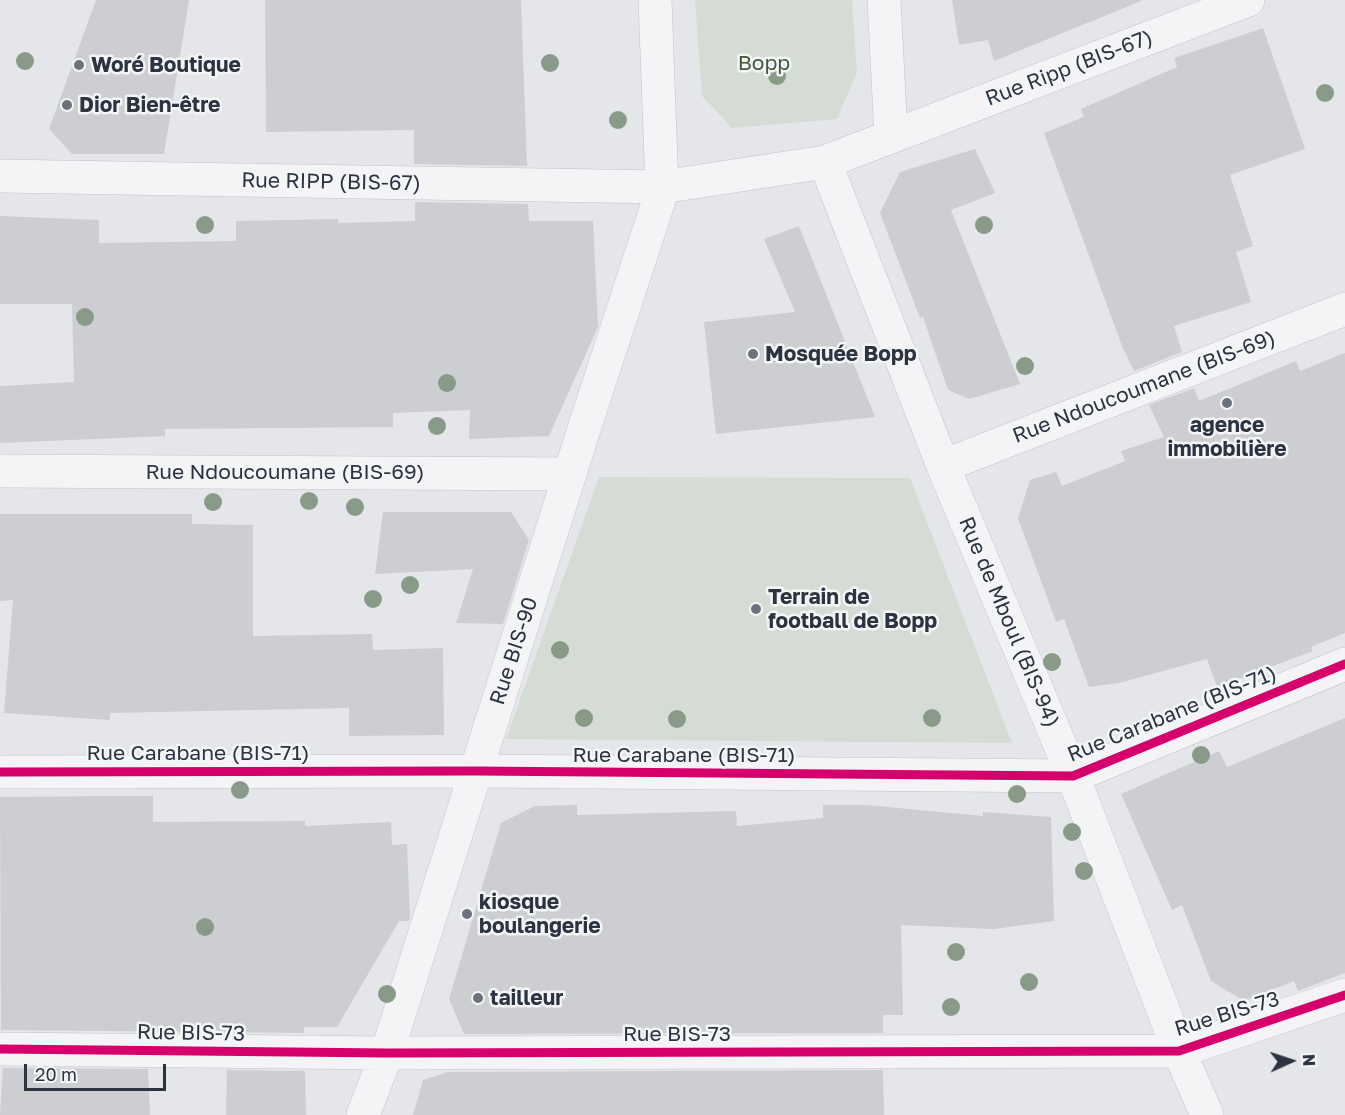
<!DOCTYPE html>
<meta charset="utf-8">
<style>
body{margin:0}
#map{position:relative;width:1345px;height:1115px;overflow:hidden;background:#e4e6e9;font-family:"Golos Text",sans-serif}
canvas{display:block}
.north{position:absolute;left:1261px;top:1031px;width:60px;height:60px;-webkit-text-stroke:4px #f3f5f7;paint-order:stroke;rotate:87deg;font-size:16px;font-weight:700;line-height:24px;text-align:center;color:#2c3341}
.north::after{content:'';display:block;margin:auto;width:21px;height:27px;background:#2c3341;clip-path:polygon(50% 0,100% 100%,50% 72%,0 100%)}
.scale{position:absolute;left:24px;top:1064px;width:142px;height:27px;box-sizing:border-box;border:3px solid #2c3341;border-top:0;padding-left:8px;font-size:18px;line-height:21px;white-space:nowrap;color:#2c3341;-webkit-text-stroke:4px #f3f5f7;paint-order:stroke}
</style>
<div id="map">
<canvas width="1345" height="1115"></canvas>
<div class="north">N</div>
<div class="scale">20 m</div>
</div>
<script>
const g = document.querySelector('canvas').getContext('2d');
g.lineJoin = 'round';
function fill(path, color) { g.fillStyle = color; g.fill(path, 'evenodd'); }
const poly = rows => new Path2D(rows.map(r => 'M' + r).join(''));
function trace(path, color, width, dash) { g.strokeStyle = color; g.lineWidth = width; g.lineCap = dash ? 'butt' : 'round'; g.setLineDash(dash || []); g.stroke(path); }
function write(font, color, halo, rows, align = 'center') {
  g.font = font + ' "Golos Text",sans-serif'; g.lineWidth = 5; g.setLineDash([]); g.textBaseline = 'middle'; g.strokeStyle = halo; g.fillStyle = color; for (const [text, x, y, turn = 0] of rows) {
    g.save(); g.translate(x, y); g.rotate((+turn || 0) * Math.PI / 180); g.textAlign = isNaN(turn) ? turn : align; if (halo) g.strokeText(text, 0, 0); g.fillText(text, 0, 0); g.restore();
  }
}
fill(poly([
 [695,0,852,0,857,72,837,119,732,128,702,96],
 [599,477,910,478,1012,743,506,739]
]), '#d5dcd5');
fill(poly([
 [96,0,189,0,164,154,72,154,49,129],
 [265,0,521,0,527,166,414,164,414,130,266,132],
 [952,0,1140,0,1141,1,994,61,988,40,959,45],
 [1263,28,1305,149,1230,175,1253,246,1236,252,1251,302,1174,326,1182,352,1134,371,1122,346,1044,133,1084,117,1081,109,1177,67,1174,58],
 [975,149,995,193,951,210,1020,384,969,399,948,390,923,317,920,318,880,213,900,172],
 [415,202,528,204,529,221,593,221,598,327,549,436,469,439,470,410,393,413,393,427,165,429,165,436,0,443,0,386,74,382,72,304,0,304,0,216,99,220,99,243,236,241,236,221,338,219,338,223,415,221],
 [799,226,875,417,716,434,704,322,795,312,764,239],
 [1345,353,1345,633,1311,647,1313,651,1217,687,1207,659,1119,683,1089,687,1064,619,1056,622,1018,518,1030,480,1056,472,1062,486,1125,461,1121,451,1164,437,1149,405,1194,388,1199,401,1296,361,1300,371],
 [383,512,511,512,529,540,503,624,456,623,473,569,375,574],
 [0,514,192,514,192,524,253,525,253,636,372,634,373,650,443,648,444,735,349,736,349,708,110,713,110,720,4,713,13,600,0,601],
 [1345,718,1345,973,1298,991,1294,981,1244,1001,1211,981,1182,905,1172,910,1121,794,1219,751,1227,767],
 [111,796,153,796,153,822,305,821,305,826,391,822,392,845,407,844,410,918,409,921,399,921,337,1027,304,1027,304,1033,1,1030,0,797],
 [577,805,577,815,736,811,737,826,823,818,823,805,866,805,983,816,983,812,1051,817,1054,921,994,929,901,925,903,1015,883,1015,883,1033,464,1034,449,999,501,823,535,806],
 [3,1068,148,1069,150,1115,0,1115],
 [227,1070,305,1071,306,1115,226,1115],
 [883,1070,884,1115,413,1115,423,1080,448,1072]
]), '#cdced1');
const minor = poly([
 [884,0,891,136],
 [825,162,943,466,1073,776,1179,1051,1207,1115],
 [0,176,662,187,825,162,1248,0],
 [943,466,1345,309],
 [0,471,570,474],
 [0,772,476,771,1073,776,1345,664],
 [0,1049,387,1053,1179,1051,1345,995],
 [363,1115,387,1053,585,426,659,200,662,187,655,0]
]);
trace(minor, '#c2c4c7', 34);
trace(minor, '#f4f4f6', 33);
trace(poly([
 [0,772,476,771,1073,776,1345,664],
 [0,1049,387,1053,1179,1051,1345,995]
]), '#d6006c', 9);
g.fillStyle = '#8a9a89';
for (const [x, y] of [
 [25,61],
 [550,63],
 [777,76],
 [1325,93],
 [618,120],
 [205,225],
 [984,225],
 [85,317],
 [1025,366],
 [447,383],
 [437,426],
 [309,501],
 [213,502],
 [355,507],
 [410,585],
 [373,599],
 [560,650],
 [1052,662],
 [584,718],
 [932,718],
 [677,719],
 [1201,755],
 [240,790],
 [1017,794],
 [1072,832],
 [1084,871],
 [205,927],
 [956,952],
 [1029,982],
 [387,994],
 [951,1007]
]) { g.beginPath(); g.arc(x, y, 9, 0, 2 * Math.PI); g.fill(); }
for (const [x, y, r, color] of [
 [79,65,6,"#6c727c"],
 [67,105,6,"#6c727c"],
 [753,354,6,"#6c727c"],
 [1227,403,6,"#6c727c"],
 [756,609,6,"#6c727c"],
 [467,914,6,"#6c727c"],
 [478,998,6,"#6c727c"]
]) { const dot = new Path2D(); dot.arc(x, y, r, 0, 2 * Math.PI); g.fillStyle = color; g.fill(dot); trace(dot, '#f3f5f7', 2); }
write('21px', '#405b3b', '#f3f5f7', [
 ["Bopp",764,63]
]);
write('bold 21px', '#2c3341', '#f3f5f7', [
 ["Woré Boutique",91,65],
 ["Dior Bien-être",79,105],
 ["Mosquée Bopp",765,354],
 ["agence",1227,425,"center"],
 ["immobilière",1227,449,"center"],
 ["Terrain de",768,597],
 ["football de Bopp",768,621],
 ["kiosque",479,902],
 ["boulangerie",479,926],
 ["tailleur",490,998]
], 'left');
write('21px', '#2c3341', '#f3f5f7', [
 ["Rue Ripp (BIS-67)",1069,68,-21],
 ["Rue RIPP (BIS-67)",331,182,1],
 ["Rue Ndoucoumane (BIS-69)",1144,387,-21],
 ["Rue Ndoucoumane (BIS-69)",285,472],
 ["Rue de Mboul (BIS-94)",1009,622,67],
 ["Rue BIS-90",514,651,-72],
 ["Rue Carabane (BIS-71)",1172,714,-22],
 ["Rue Carabane (BIS-71)",198,753],
 ["Rue Carabane (BIS-71)",684,755],
 ["Rue BIS-73",1227,1014,-17],
 ["Rue BIS-73",191,1033,1],
 ["Rue BIS-73",677,1034]
]);
</script>
